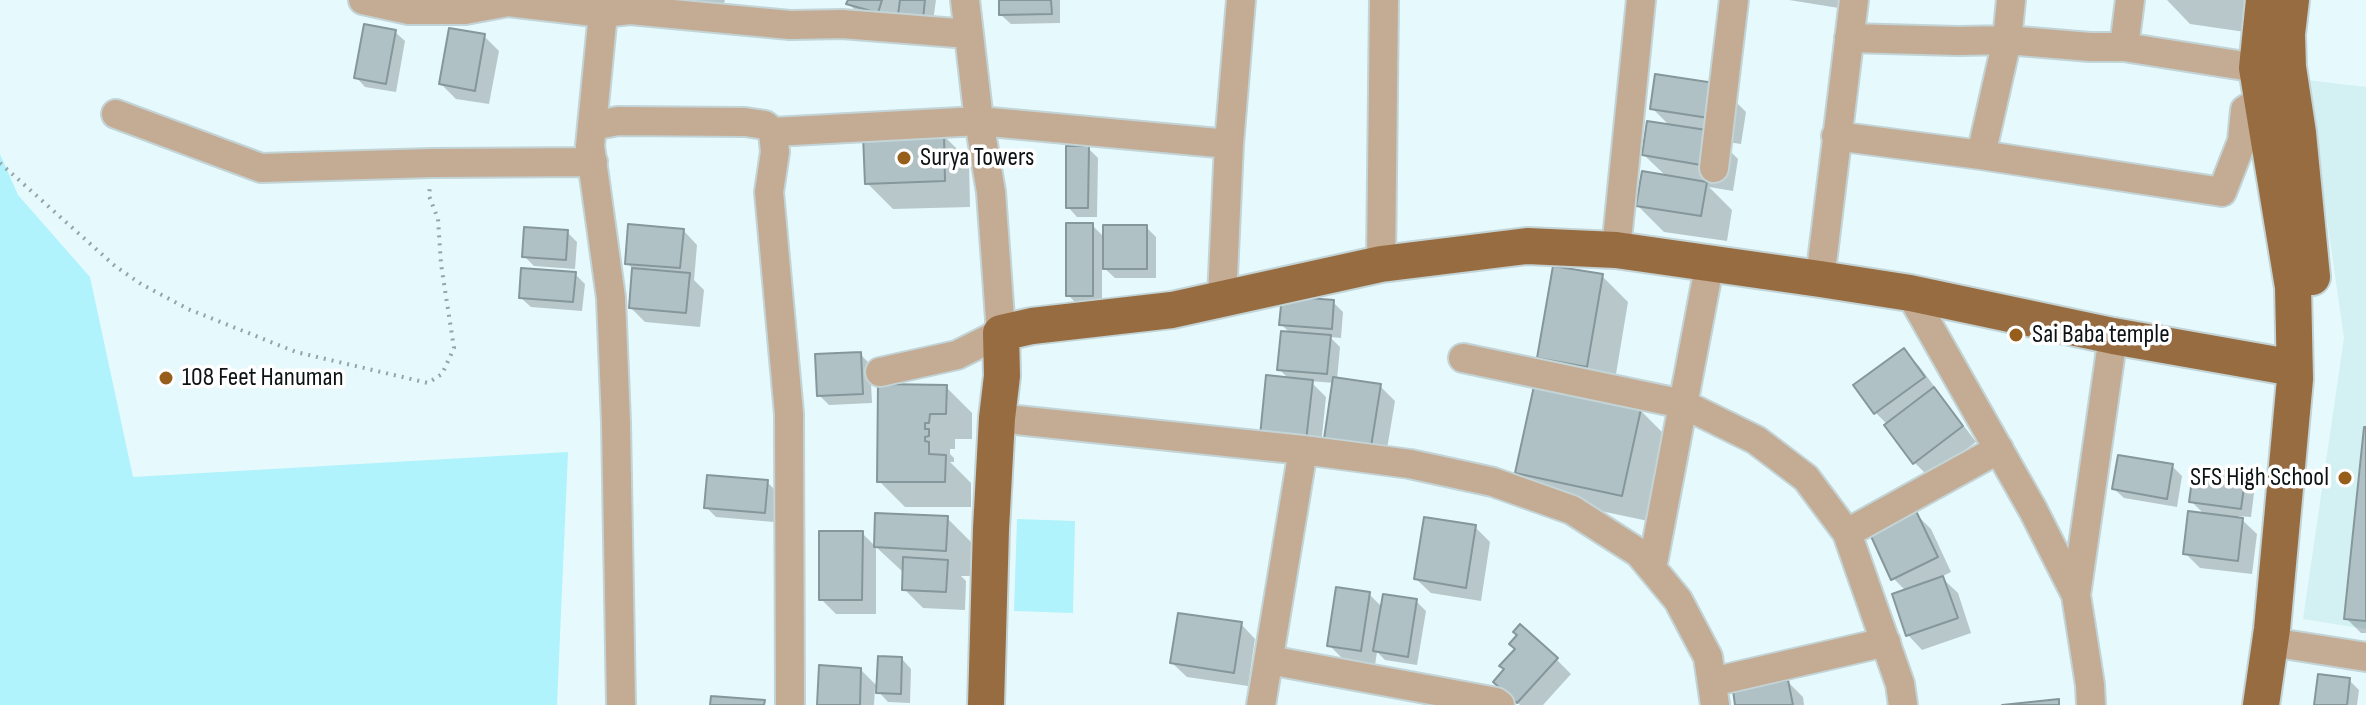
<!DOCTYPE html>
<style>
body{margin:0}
canvas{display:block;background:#e6f9fc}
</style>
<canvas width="2366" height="705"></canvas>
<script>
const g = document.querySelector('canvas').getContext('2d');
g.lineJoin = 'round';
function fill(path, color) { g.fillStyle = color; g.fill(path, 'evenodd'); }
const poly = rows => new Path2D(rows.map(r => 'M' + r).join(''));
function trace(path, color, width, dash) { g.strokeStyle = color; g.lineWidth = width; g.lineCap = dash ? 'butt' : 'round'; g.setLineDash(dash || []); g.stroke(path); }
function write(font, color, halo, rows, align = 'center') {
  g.font = font + ' "Sofia Sans Condensed",sans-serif'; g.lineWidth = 7; g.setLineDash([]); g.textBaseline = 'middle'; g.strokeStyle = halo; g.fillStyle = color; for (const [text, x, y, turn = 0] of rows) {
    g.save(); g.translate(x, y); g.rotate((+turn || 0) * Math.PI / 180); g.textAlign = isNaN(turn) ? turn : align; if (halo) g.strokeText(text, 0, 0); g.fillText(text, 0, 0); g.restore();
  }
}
fill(poly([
 [2307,80,2366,87,2366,629,2303,619,2344,338]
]), '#d3f0f3');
fill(poly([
 [0,154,18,195,90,277,133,477,568,452,557,705,0,705],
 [1017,519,1075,521,1073,613,1014,611]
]), '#b1f3fc');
fill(poly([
 [693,0,725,0,721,13,700,7],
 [850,0,936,0,932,28,875,30,849,4],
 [1001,0,1060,0,1060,23,1011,24,1001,15],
 [1789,0,1846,0,1845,9],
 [2167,0,2264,0,2259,34,2190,24],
 [395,32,405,41,396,92,365,87,356,77],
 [484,36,499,51,489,104,456,99,441,84],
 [1720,86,1746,112,1741,144,1720,141,1738,159,1733,191,1709,187,1732,210,1727,241,1664,232,1638,206,1667,177,1644,155,1670,126,1652,108],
 [943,135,969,161,970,207,893,209,867,183],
 [1088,148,1098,158,1097,217,1077,217,1068,207],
 [1092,225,1105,238,1146,227,1156,237,1156,278,1115,278,1102,266,1102,305,1078,305,1068,295],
 [683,230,697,245,694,280,704,290,700,327,645,322,631,308,634,270,627,263],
 [567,232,577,242,575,269,534,266,524,256],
 [575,274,585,284,582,311,531,307,521,298],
 [1602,276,1628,302,1613,392,1565,384,1539,357],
 [1333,302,1343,312,1341,338,1330,337,1340,347,1337,380,1380,386,1395,401,1384,467,1334,383,1310,381,1326,397,1320,455,1276,450,1290,380,1279,369,1290,333,1281,324],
 [1904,351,1919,366,1976,442,1929,477,1914,462,1888,425,1875,412],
 [860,354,870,364,872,403,829,405,819,395],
 [946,387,972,413,972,439,955,439,955,449,950,449,950,454,954,458,954,462,950,462,971,483,971,507,905,507,879,481],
 [1640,410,1666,436,1648,521,1544,499,1517,473],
 [2366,429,2366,633,2361,633,2346,618],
 [2172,466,2182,476,2177,507,2124,498,2114,489],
 [2245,475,2255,485,2251,517,2238,516,2257,534,2252,574,2200,568,2185,553,2205,515,2191,501],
 [767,482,777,492,774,522,716,517,706,507],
 [1916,514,1931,529,1951,572,1941,577,1958,593,1971,633,1922,650,1908,635,1906,591,1893,578],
 [877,515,947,518,973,544,971,576,961,576,966,581,965,610,923,608,904,589,904,573,876,547,876,614,836,614,821,599,862,533,876,547],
 [1475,527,1490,542,1481,601,1431,593,1416,579],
 [1369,594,1383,608,1416,601,1426,611,1417,665,1385,660,1377,652,1375,665,1344,660,1329,645],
 [1241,624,1255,639,1248,686,1187,677,1172,663],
 [902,659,911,669,910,703,888,702,875,688,874,705,819,705,861,670,879,688],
 [1556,659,1571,674,1543,705,1520,705,1510,696],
 [2349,680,2359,690,2357,705,2316,705],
 [1788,682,1803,697,1804,705,1737,705]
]), '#0003');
const building = poly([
 [848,0,882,0,878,13,846,4,848,0],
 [900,0,925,0,923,19,898,15,900,0],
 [999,0,1051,0,1052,14,999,15,999,0],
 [364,24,396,30,386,84,354,78,364,24],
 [449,28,485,34,475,91,439,84,449,28],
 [1655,74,1721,84,1715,119,1650,109,1655,74],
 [1647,121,1713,131,1707,166,1642,155,1647,121],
 [944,133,945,181,865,184,863,135,944,133],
 [1066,146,1089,146,1088,208,1066,208,1066,146],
 [1642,171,1707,182,1701,216,1636,206,1642,171],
 [1066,223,1093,223,1093,296,1066,296,1066,223],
 [628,224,684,229,680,268,625,264,628,224],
 [1103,225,1147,225,1147,269,1103,269,1103,225],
 [524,227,568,230,566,260,522,257,524,227],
 [1553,266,1603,274,1587,367,1537,358,1553,266],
 [521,268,576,272,573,302,519,298,521,268],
 [632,268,690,273,686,313,629,308,632,268],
 [1282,296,1334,300,1332,329,1279,325,1282,296],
 [1281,331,1331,335,1327,374,1277,370,1281,331],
 [1904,348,1925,377,1874,414,1853,385,1904,348],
 [861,352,863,394,817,396,815,354,861,352],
 [1266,375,1313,380,1306,441,1260,436,1266,375],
 [1333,377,1381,384,1370,453,1323,446,1333,377],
 [878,384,947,385,946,414,930,414,929,423,925,423,925,429,929,429,929,436,925,437,925,441,929,442,929,454,946,455,945,482,877,482,878,384],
 [1534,386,1641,409,1622,496,1515,473,1534,386],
 [1934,387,1963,426,1913,464,1884,425,1934,387],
 [2364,427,2366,427,2366,621,2344,619,2364,427],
 [2118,455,2173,464,2167,499,2112,489,2118,455],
 [2194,466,2246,473,2241,509,2189,502,2194,466],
 [707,475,768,480,765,513,704,508,707,475],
 [1916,511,1938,557,1891,580,1870,534,1916,511],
 [2188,511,2243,518,2238,561,2183,554,2188,511],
 [875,513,948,516,946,551,874,547,875,513],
 [1424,517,1476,525,1466,588,1414,579,1424,517],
 [819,531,863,531,862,600,819,600,819,531],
 [903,557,948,560,946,592,902,590,903,557],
 [1943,576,1958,618,1906,636,1892,594,1943,576],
 [1336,587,1370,592,1361,651,1327,646,1336,587],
 [1383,594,1417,599,1408,657,1373,651,1383,594],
 [1178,613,1242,622,1234,673,1170,663,1178,613],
 [1520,624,1558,658,1517,703,1493,682,1504,669,1499,666,1515,649,1509,644,1517,635,1513,632,1520,624],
 [878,656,902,657,901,694,876,693,878,656],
 [819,665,861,668,860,705,817,705,819,665],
 [2318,674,2350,678,2347,705,2314,705,2318,674],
 [1788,680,1793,705,1735,705,1733,690,1788,680],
 [711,696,765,700,764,705,710,705,711,696],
 [2059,699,2059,705,2002,705,2059,699]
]);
fill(building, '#afc1c4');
trace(building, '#85979a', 2);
const minor = poly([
 [363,0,409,10,465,10,508,2,603,13,630,10,790,25,842,24,969,34],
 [607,0,603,13,590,146,611,298,616,423,621,705],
 [1849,38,1958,41,2007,40,2090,47,2124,47,2257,68,2274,67],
 [2124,47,2130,0],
 [116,114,261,168,432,163,593,162],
 [592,126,618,121,745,122,765,125,773,132,775,152,769,192,789,414,790,705],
 [773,132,979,121,1229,144],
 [1836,136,1981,155,2222,192,2242,141,2245,110,2262,99],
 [1981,155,2007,40,2011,0],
 [1714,168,1734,0],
 [1616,250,1641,0],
 [1381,264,1384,0],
 [1820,279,1854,0],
 [1910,293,2033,510,2076,595,2090,685,2091,705],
 [1222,298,1229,144,1241,0],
 [1463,358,1683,404,1756,440,1806,478,1847,533,1900,684,1903,705],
 [880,372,957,355,1001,333,991,192,979,121,965,0],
 [997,418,1303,450,1410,464,1493,482,1572,510,1639,553,1678,600,1708,657,1715,705],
 [1847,533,1999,449],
 [1652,568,1710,262],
 [2076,595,2113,336],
 [2270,644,2290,645,2366,657],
 [1269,660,1496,702,1500,705],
 [1712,682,1886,642],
 [1261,705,1303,450]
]);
const major = poly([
 [2291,0,2287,34,2288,67,2298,133,2312,277],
 [986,705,991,529,997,418,1002,376,1001,333,1032,326,1172,310,1381,264,1527,246,1616,250,1820,279,1910,293,2113,336,2294,368],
 [2261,705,2272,629,2295,379,2293,287,2257,68,2264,0]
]);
trace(minor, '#c3d4d7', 32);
trace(major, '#c3d4d7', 40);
trace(poly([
 [0,163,115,266,141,284,188,309,296,352,428,383,442,374,454,348,441,264,438,219,429,196,430,186]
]), '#96a4a6', 4, [2, 6]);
trace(minor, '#c4ab94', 28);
trace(major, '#986c41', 36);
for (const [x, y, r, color] of [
 [904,158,8,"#975d1b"],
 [2016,335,8,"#975d1b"],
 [166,378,8,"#975d1b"],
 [2345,478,8,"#975d1b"]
]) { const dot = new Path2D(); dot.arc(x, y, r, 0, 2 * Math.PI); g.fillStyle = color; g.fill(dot); trace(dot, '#fff', 3); }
write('26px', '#0d1314', '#fff', [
 ["Surya Towers",920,158],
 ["Sai Baba temple",2032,335],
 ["108 Feet Hanuman",182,378],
 ["SFS High School",2329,478,"right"]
], 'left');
</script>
